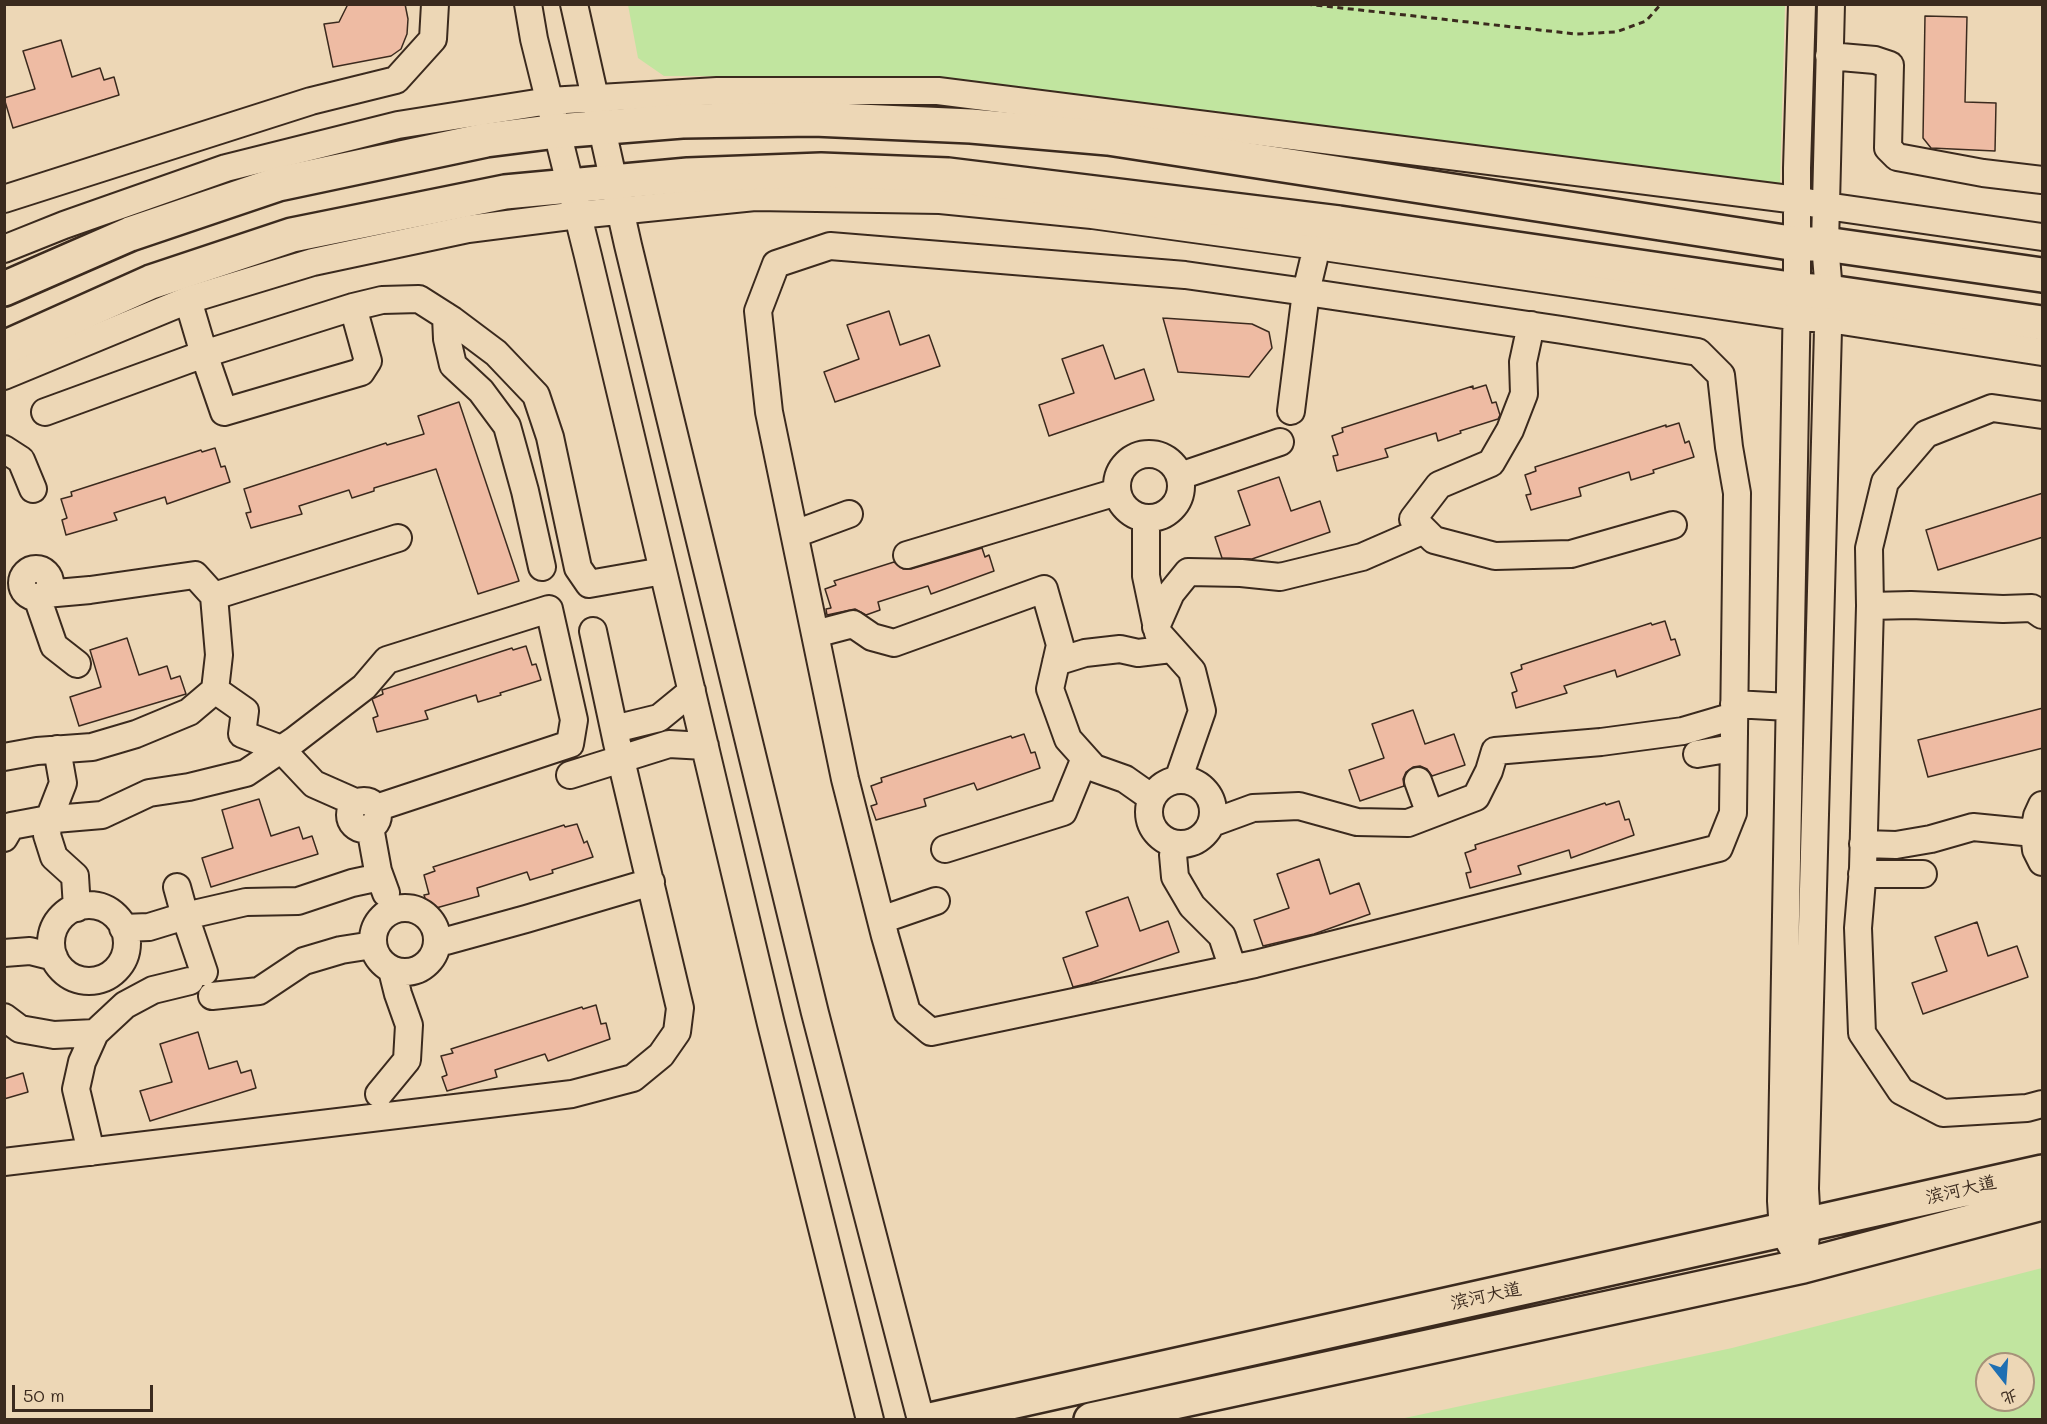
<!DOCTYPE html>
<meta charset="utf-8">
<style>
body{margin:0}
#map{position:relative;width:2047px;height:1424px;overflow:hidden;background:#edd7b6;font-family:Mali,"LXGW WenKai TC",sans-serif}
canvas{display:block}
.frame{position:absolute;inset:0;border:6px solid #3b2a1e;pointer-events:none}
.north{position:absolute;left:1975px;top:1352px;width:60px;height:60px;box-sizing:border-box;background:#edd7b6;border:2px solid #a69279;border-radius:50%;rotate:163deg;font-size:16px;font-weight:700;line-height:24px;text-align:center;color:#3b2a1e}
.north::after{content:'';display:block;margin:auto;width:21px;height:27px;background:#1f6fb2;clip-path:polygon(50% 0,100% 100%,50% 72%,0 100%)}
.scale{position:absolute;left:12px;top:1385px;width:141px;height:27px;box-sizing:border-box;border:3px solid #3b2a1e;border-top:0;padding-left:8px;font-size:18px;line-height:21px;white-space:nowrap;color:#3b2a1e;-webkit-text-stroke:4px #edd7b6;paint-order:stroke}
</style>
<div id="map">
<canvas width="2047" height="1424"></canvas>
<div class="frame"></div>
<div class="north">北</div>
<div class="scale">50 m</div>
</div>
<script>
const g = document.querySelector('canvas').getContext('2d');
g.lineJoin = 'round';
function fill(path, color) { g.fillStyle = color; g.fill(path, 'evenodd'); }
const poly = rows => new Path2D(rows.map(r => 'M' + r).join(''));
function trace(path, color, width, dash) { g.strokeStyle = color; g.lineWidth = width; g.lineCap = dash ? 'butt' : 'round'; g.setLineDash(dash || []); g.stroke(path); }
function write(font, color, halo, rows, align = 'center') {
  g.font = font + ' Mali,"LXGW WenKai TC",sans-serif'; g.lineWidth = 4.5; g.setLineDash([]); g.textBaseline = 'middle'; g.strokeStyle = halo; g.fillStyle = color; for (const [text, x, y, turn = 0] of rows) {
    g.save(); g.translate(x, y); g.rotate((+turn || 0) * Math.PI / 180); g.textAlign = isNaN(turn) ? turn : align; if (halo) g.strokeText(text, 0, 0); g.fillText(text, 0, 0); g.restore();
  }
}
fill(poly([
 [628,5,1785,5,1780,184,919,77,664,76,638,58],
 [2042,1268,2042,1419,1400,1419,1732,1348],
 [1987,1364,2023,1364,2023,1400,1987,1400]
]), '#c1e59f');
const building = poly([
 [348,4,405,4,408,19,407,34,401,49,391,56,333,67,324,24,339,22,348,4],
 [1925,16,1967,17,1965,102,1996,103,1995,151,1931,148,1923,138,1925,16],
 [61,40,72,77,100,68,104,80,114,77,119,95,13,128,4,98,35,89,23,51,61,40],
 [889,311,900,345,929,335,940,366,835,402,824,372,859,359,847,325,889,311],
 [1163,318,1252,324,1269,332,1272,348,1249,377,1178,372,1163,318],
 [1103,345,1115,379,1144,369,1154,400,1049,436,1039,405,1074,393,1062,359,1103,345],
 [1486,385,1492,403,1496,402,1500,415,1498,419,1460,431,1461,433,1438,441,1436,433,1385,449,1388,457,1337,471,1333,456,1338,455,1332,436,1343,432,1342,428,1473,386,1473,389,1486,385],
 [459,402,519,581,478,594,436,469,374,488,374,491,352,498,349,490,299,506,302,514,251,528,246,513,251,512,244,489,386,443,387,445,424,434,418,416,459,402],
 [1679,423,1685,443,1689,441,1694,457,1653,470,1654,473,1631,480,1629,472,1579,488,1581,496,1531,510,1526,495,1531,494,1525,475,1536,471,1535,467,1666,425,1666,427,1679,423],
 [215,448,221,467,225,466,230,482,167,504,165,497,114,513,117,520,66,535,62,520,67,518,61,499,72,496,71,492,201,450,202,452,215,448],
 [1279,477,1291,511,1320,501,1330,532,1252,559,1222,558,1215,537,1250,525,1238,491,1279,477],
 [2043,493,2043,537,1938,570,1926,530,2043,493],
 [982,548,985,557,989,555,994,571,931,594,928,586,878,602,880,610,866,615,855,609,827,615,826,609,831,608,825,589,836,585,834,581,894,562,903,569,911,569,982,548],
 [1665,621,1671,640,1675,639,1680,655,1617,677,1615,670,1564,686,1567,693,1516,708,1512,693,1517,691,1511,673,1522,669,1521,665,1651,623,1652,625,1665,621],
 [127,638,139,675,167,666,171,679,180,676,186,694,79,726,70,697,101,687,90,650,127,638],
 [526,646,532,665,536,664,541,680,500,693,501,695,478,702,476,695,425,711,428,719,377,732,373,718,378,716,372,699,383,694,382,690,512,648,513,650,526,646],
 [2043,708,2043,748,1928,777,1918,740,2043,708],
 [1413,710,1425,744,1454,734,1465,765,1432,776,1427,769,1420,766,1413,767,1406,772,1403,779,1404,786,1360,801,1349,770,1384,758,1372,724,1413,710],
 [1024,734,1031,753,1035,752,1040,768,977,790,974,783,924,799,926,806,876,820,871,806,877,804,871,786,882,782,881,778,1011,736,1012,738,1024,734],
 [259,799,271,836,299,827,303,839,312,836,318,854,211,887,202,858,233,848,222,810,259,799],
 [1619,801,1625,820,1629,819,1634,835,1571,858,1569,850,1518,866,1521,874,1470,888,1466,873,1471,872,1465,853,1476,849,1475,845,1605,803,1606,805,1619,801],
 [577,824,584,843,587,841,593,857,552,870,553,873,530,880,527,872,477,888,479,896,429,910,424,895,429,894,424,875,435,871,433,867,564,825,565,827,577,824],
 [1319,859,1330,894,1359,883,1370,914,1314,934,1263,946,1254,920,1289,908,1277,874,1319,859],
 [1128,897,1140,931,1168,921,1179,952,1090,983,1073,987,1063,958,1098,946,1086,912,1128,897],
 [1977,922,1988,956,2017,946,2028,977,1923,1014,1912,983,1947,971,1935,937,1977,922],
 [596,1005,601,1024,606,1023,610,1039,548,1061,545,1054,495,1070,497,1077,447,1091,442,1077,447,1075,441,1056,453,1053,451,1049,582,1007,583,1009,596,1005],
 [198,1032,209,1069,237,1061,241,1073,251,1070,256,1088,150,1121,140,1091,172,1082,160,1044,198,1032],
 [23,1073,28,1092,4,1099,4,1079,23,1073]
]);
fill(building, '#eebba3');
trace(building, '#3b2a1e', 1.5);
const minor = poly([
 [528,4,534,39,588,256,771,1024,870,1420],
 [574,4,628,245,815,1013,921,1420],
 [1802,4,1797,168,1797,290,1781,1201,1783,1231,1803,1266,1807,1225,1805,1189,1829,292,1825,244,1831,4],
 [1829,56,1875,60,1890,65,1888,148,1897,157,1983,173,2042,180],
 [4,199,311,101,396,80,433,39,435,4],
 [4,249,64,225,226,168,398,125,549,101,717,91,938,91,1797,200,1826,206,2042,237],
 [353,307,382,300,419,299,452,320,496,353,536,395,550,437,578,568,589,584,663,571],
 [353,307,368,361,361,372,224,412,204,354,353,307],
 [446,316,447,339,453,365,481,391,507,426,525,491,542,567],
 [1531,325,1523,362,1524,394,1510,430,1491,463,1439,485,1413,519,1434,540,1495,556,1571,554,1673,525],
 [4,376,188,300,313,262,468,229,578,215,755,197,940,200,1092,215,1317,246,1797,317,1829,319,2042,352],
 [1291,411,1306,292,1562,330,1698,352,1721,375,1729,447,1737,493,1733,813,1719,848,1255,964,931,1032,907,1012,885,936,845,779,769,412,758,311,776,264,830,246,1185,275,1306,292,1323,221],
 [45,412,204,354,188,300],
 [2042,415,1992,408,1926,434,1885,482,1869,548,1870,606,1863,868,1858,928,1862,1033,1901,1091,1943,1113,2027,1108,2042,1104],
 [4,449,21,460,33,489],
 '1117 486a32 32 0 1 1 64 0a32 32 0 1 1-64 0Z',
 [1180,476,1280,442],
 [1146,519,1146,576,1158,633,1192,671,1202,711,1178,780],
 [795,534,849,514],
 [907,555,1117,492],
 '22 583a14 14 0 1 1 28 0a14 14 0 1 1-28 0Z',
 [214,596,398,538],
 [37,597,54,646,77,664],
 [1870,606,1911,605,2003,609,2032,608,2042,615],
 [1156,627,1171,593,1188,572,1241,573,1280,577,1362,557,1424,530],
 [815,634,853,624,872,637,894,643,1044,589,1060,645,1050,689,1068,739,1094,768,1125,779,1152,798],
 [1056,662,1085,653,1120,649,1138,653,1171,649],
 [215,690,245,711,242,734,281,749,314,784,357,803],
 [1734,704,1789,707],
 [614,729,659,718,692,691],
 [57,749,63,783,49,819,47,835,54,857,75,876,77,908],
 [1697,754,1733,748],
 [4,757,37,751,92,747,136,734,189,712,215,690,219,655,214,596,195,575,90,590,45,594],
 [570,775,669,744,705,746],
 '1149 812a32 32 0 1 1 64 0a32 32 0 1 1-64 0Z',
 [1418,781,1430,814],
 '350 815a14 14 0 1 1 28 0a14 14 0 1 1-28 0Z',
 [2042,805,2037,816,2034,833,2036,850,2042,862],
 [1212,823,1253,808,1299,806,1357,822,1408,823,1476,797,1489,771,1495,751,1601,742,1683,731,1734,716],
 [370,827,378,871,386,893],
 [4,838,11,826,43,820,102,815,149,793,189,787,246,773,295,740,364,687,387,660,549,609,574,720,570,744,376,808],
 [1863,844,1896,845,1931,839,1973,827,2034,833],
 [1178,845,1173,855,1175,877,1192,906,1222,936,1233,969],
 [945,849,1063,812,1085,758],
 [1862,874,1923,874],
 '51 943a38 38 0 1 1 76 0a38 38 0 1 1-76 0Z',
 '373 940a32 32 0 1 1 64 0a32 32 0 1 1-64 0Z',
 [881,920,936,901],
 [123,928,149,927,185,916,177,887],
 [438,940,446,941,526,919,651,882],
 [4,953,30,951,54,957],
 [204,972,185,916,246,902,298,901,352,883,380,877],
 [212,996,259,991,304,961,341,950,373,945],
 [4,1017,20,1029,54,1035,95,1033,125,1005,153,990,190,981],
 [379,1094,407,1060,409,1025,398,994,392,970],
 [91,1152,76,1089,82,1062,95,1033],
 [4,1162,572,1094,633,1078,661,1055,677,1032,680,1008,617,743,593,631]
]);
const major = poly([
 [4,289,130,234,278,184,486,140,557,131,682,121,814,119,971,126,1108,138,1797,244,1825,244,2042,275],
 [4,348,151,282,292,235,505,192,688,175,821,170,948,175,1339,223,1797,290,1829,292,2042,323],
 [930,1420,2042,1172],
 [1091,1420,1803,1266,2042,1203]
]);
trace(minor, '#3b2a1e', 30);
trace(major, '#3b2a1e', 38);
trace(poly([
 [1306,4,1576,34,1616,32,1646,21,1661,4]
]), '#3b2a1e', 3, [6, 4.5]);
trace(minor, '#edd7b6', 26);
trace(major, '#edd7b6', 33);
write('18px', '#3b2a1e', '#edd7b6', [
 ["滨河大道",1961,1190,-13],
 ["滨河大道",1486,1296,-12]
]);
</script>
